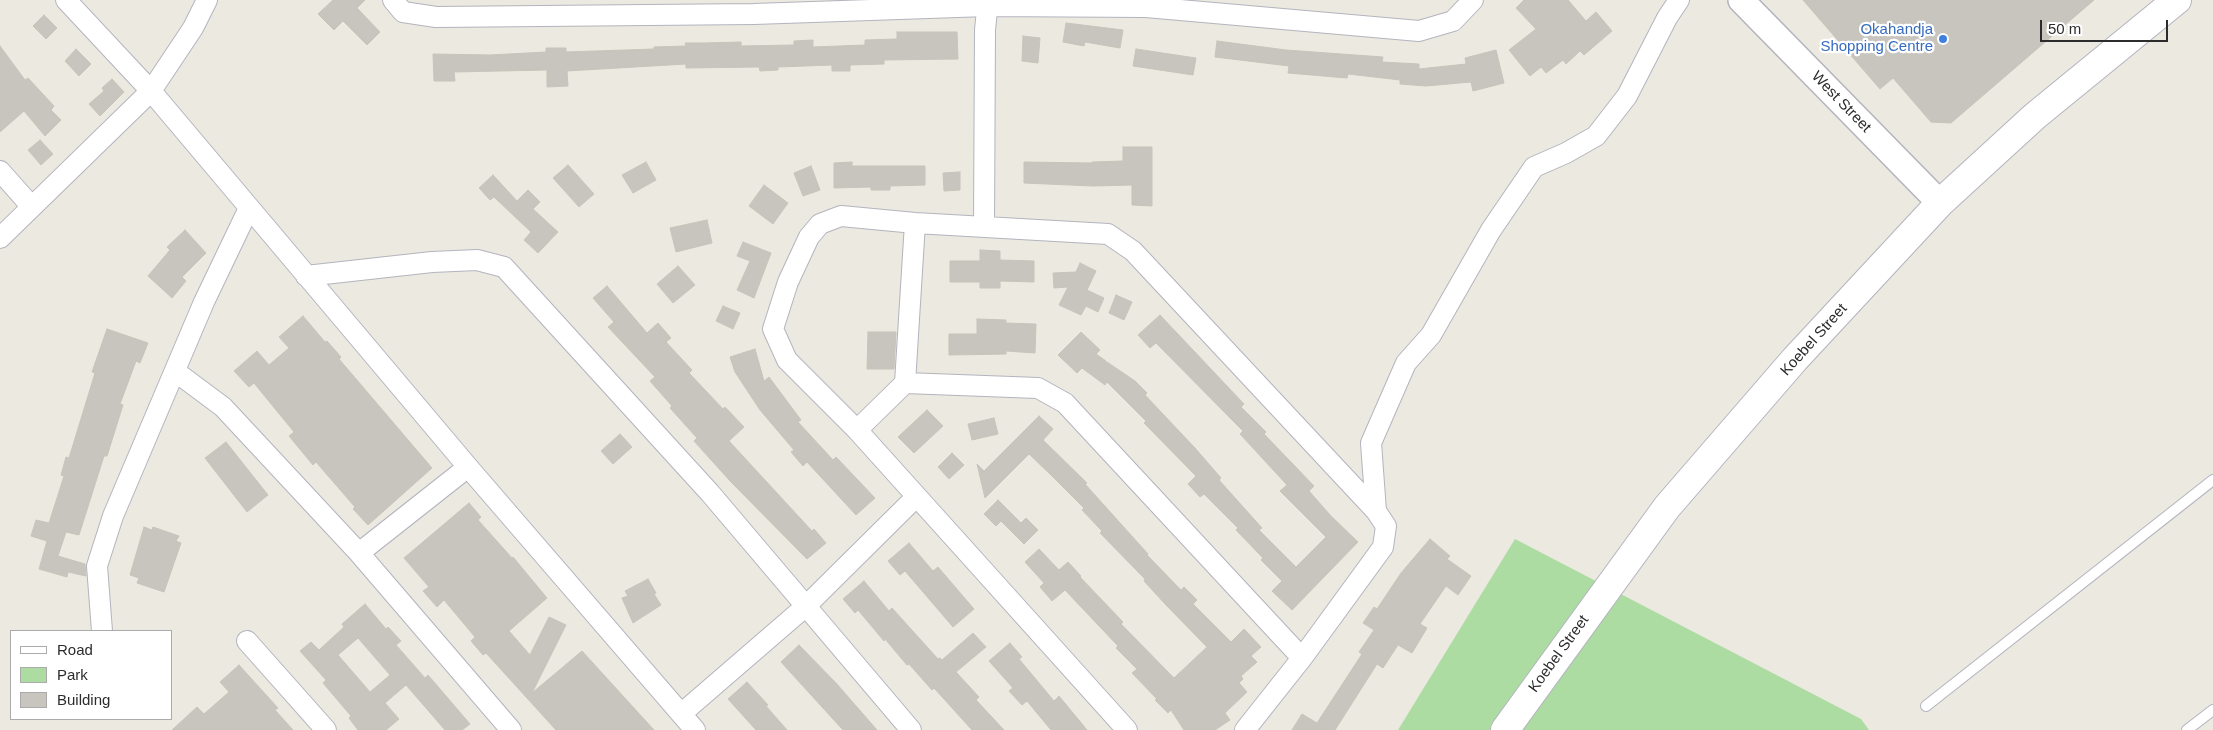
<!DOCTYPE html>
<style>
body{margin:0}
#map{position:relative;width:2213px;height:730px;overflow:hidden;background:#ece9e0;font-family:Arial,sans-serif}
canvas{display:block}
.legend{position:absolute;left:10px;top:630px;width:162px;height:90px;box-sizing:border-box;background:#fff;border:1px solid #ababab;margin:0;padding:6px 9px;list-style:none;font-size:15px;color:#2c2c2c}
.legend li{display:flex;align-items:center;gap:10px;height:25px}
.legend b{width:25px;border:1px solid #ababab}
.scale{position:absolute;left:2040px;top:20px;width:128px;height:22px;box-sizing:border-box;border:2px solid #2c2c2c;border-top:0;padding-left:6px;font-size:15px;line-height:18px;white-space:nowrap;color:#2c2c2c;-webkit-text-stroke:4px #fff;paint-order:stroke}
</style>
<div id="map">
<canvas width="2213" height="730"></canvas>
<ul class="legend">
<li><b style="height:6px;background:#fff"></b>Road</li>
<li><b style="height:14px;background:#addca3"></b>Park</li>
<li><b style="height:14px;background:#c8c5bf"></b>Building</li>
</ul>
<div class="scale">50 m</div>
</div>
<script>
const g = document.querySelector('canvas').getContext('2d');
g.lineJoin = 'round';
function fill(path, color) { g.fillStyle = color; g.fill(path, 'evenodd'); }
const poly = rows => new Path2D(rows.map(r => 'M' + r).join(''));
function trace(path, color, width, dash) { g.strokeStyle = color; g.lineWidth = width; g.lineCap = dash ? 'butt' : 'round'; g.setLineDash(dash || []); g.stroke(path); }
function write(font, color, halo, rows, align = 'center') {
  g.font = font + ' Arial,sans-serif'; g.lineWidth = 4.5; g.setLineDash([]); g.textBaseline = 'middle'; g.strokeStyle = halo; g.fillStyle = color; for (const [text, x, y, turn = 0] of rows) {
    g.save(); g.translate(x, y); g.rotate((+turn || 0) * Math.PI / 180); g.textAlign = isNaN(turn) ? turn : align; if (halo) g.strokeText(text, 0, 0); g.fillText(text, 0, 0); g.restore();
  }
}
fill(poly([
 [1515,539,1861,719,1869,730,1398,730]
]), '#addca3');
const building = poly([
 [333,0,365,0,357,8,380,32,367,45,343,21,334,30,318,14,333,0],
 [1524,0,1568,0,1586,21,1596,12,1612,31,1584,55,1580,51,1566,64,1563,60,1546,73,1541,67,1530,76,1509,50,1536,29,1516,8,1524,0],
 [1803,0,2094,0,1951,123,1931,122,1893,78,1880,89,1803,0],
 [44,15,57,28,46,39,33,26,44,15],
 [1066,23,1123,30,1120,48,1085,42,1084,46,1063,42,1066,23],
 [897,32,957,32,958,59,884,60,884,64,850,65,850,71,832,71,832,65,778,67,778,70,760,71,759,67,686,68,686,64,567,71,568,86,547,87,547,70,454,72,455,81,434,81,433,54,490,55,546,52,546,48,566,48,566,52,654,49,654,47,686,46,685,43,704,43,741,42,741,46,794,45,794,41,813,40,813,47,865,45,865,40,897,39,897,32],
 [1023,36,1040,38,1038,63,1022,61,1023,36],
 [1217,41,1286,50,1383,57,1382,62,1419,64,1419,69,1466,64,1465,58,1496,50,1504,83,1473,91,1471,82,1426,86,1400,84,1400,80,1348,74,1347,78,1288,73,1289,66,1215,57,1217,41],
 [0,46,25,80,28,78,54,106,51,110,61,120,45,136,24,111,0,132,0,46],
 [76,49,91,64,79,76,65,61,76,49],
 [1136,49,1196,58,1193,75,1133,66,1136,49],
 [112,79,124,92,100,116,89,104,104,91,102,88,112,79],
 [40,140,53,154,41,165,28,150,40,140],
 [1123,147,1152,147,1152,206,1132,205,1132,185,1093,186,1024,183,1024,162,1092,163,1092,162,1123,161,1123,147],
 [646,162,656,180,633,193,622,175,646,162],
 [852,162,852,166,925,166,925,185,890,186,890,190,871,190,871,187,834,188,834,163,852,162],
 [568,165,594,194,579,207,553,178,568,165],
 [811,166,820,190,803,196,794,173,811,166],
 [960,172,960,190,944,191,943,173,960,172],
 [493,175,517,201,528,190,540,202,533,209,558,232,538,253,524,240,531,232,494,197,490,200,479,188,493,175],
 [764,185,788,203,773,224,749,206,764,185],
 [707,220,712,243,676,252,670,228,707,220],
 [185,230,206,253,182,277,186,281,172,298,148,276,170,250,167,247,185,230],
 [743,242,771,253,754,298,737,290,750,261,737,256,743,242],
 [980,250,1000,251,1000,260,1034,261,1034,282,1000,281,1000,288,980,288,980,282,950,282,950,261,980,261,980,250],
 [1080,263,1096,271,1087,290,1104,298,1098,312,1086,306,1081,315,1059,305,1068,287,1054,288,1053,273,1076,272,1080,263],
 [678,266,695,285,673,303,657,284,678,266],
 [607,286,647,333,658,323,671,338,666,342,692,370,689,373,723,409,725,407,744,427,729,441,812,531,814,529,826,543,807,559,731,482,694,441,697,438,670,408,672,406,650,381,655,377,608,327,614,322,593,298,607,286],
 [1116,295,1132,302,1124,320,1109,313,1116,295],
 [723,306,740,313,733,329,716,321,723,306],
 [1160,315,1244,404,1241,407,1266,432,1264,434,1314,486,1309,491,1331,516,1358,542,1292,610,1272,591,1282,581,1261,560,1263,558,1236,530,1238,528,1204,494,1200,497,1188,484,1196,476,1144,423,1146,421,1107,382,1105,385,1082,368,1077,373,1058,355,1081,332,1100,350,1096,354,1106,361,1105,364,1107,362,1135,381,1147,393,1145,395,1195,448,1221,478,1219,480,1262,528,1259,530,1296,567,1326,537,1280,491,1287,485,1240,434,1243,431,1156,343,1150,348,1138,335,1160,315],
 [303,316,325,342,327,341,341,357,339,359,432,468,368,525,353,509,355,507,316,462,313,465,289,436,294,432,254,383,249,387,234,371,257,351,269,365,289,348,279,337,303,316],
 [977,319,1006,320,1006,323,1036,324,1035,353,1006,351,1006,354,949,355,949,334,977,334,977,319],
 [107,329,148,343,140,363,136,361,120,404,123,405,107,456,104,456,79,535,66,532,58,556,85,564,86,576,68,572,67,577,39,569,47,541,31,536,36,520,49,523,64,476,61,475,66,457,69,458,95,373,92,372,107,329],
 [868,332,896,332,894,369,867,369,868,332],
 [755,349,764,381,769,377,801,420,798,422,833,460,836,457,875,498,856,515,807,462,803,466,791,452,794,450,760,410,735,372,730,357,755,349],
 [927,410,943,426,914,453,898,437,927,410],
 [1039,416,1053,429,1043,440,1087,483,1085,484,1148,554,1147,555,1181,590,1184,587,1197,600,1193,604,1231,642,1244,629,1261,647,1251,656,1257,662,1241,676,1243,679,1239,683,1247,692,1225,713,1230,720,1215,730,1184,730,1171,710,1168,713,1155,700,1157,699,1132,673,1137,669,1116,648,1118,646,1065,590,1052,601,1040,587,1044,583,1025,562,1039,549,1059,570,1068,562,1081,576,1080,577,1123,622,1121,624,1174,678,1207,647,1166,605,1144,581,1145,579,1100,533,1102,531,1082,510,1084,508,1052,476,1029,454,985,498,977,464,984,471,1039,416],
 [994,418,998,434,972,440,968,424,994,418],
 [620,434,632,447,613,464,601,451,620,434],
 [226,442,268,495,247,512,205,458,226,442],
 [952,453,964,465,949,479,938,467,952,453],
 [998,500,1021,523,1026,518,1038,530,1024,544,1001,521,996,526,984,514,998,500],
 [469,503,481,517,478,520,512,558,513,557,547,598,509,631,530,655,549,617,566,625,532,693,582,651,654,730,556,730,486,653,483,655,471,641,475,637,444,600,437,607,423,591,429,587,404,558,469,503],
 [144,527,152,530,153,527,179,536,176,541,181,543,164,592,137,583,139,578,130,575,144,527],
 [1430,539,1450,556,1447,559,1471,576,1458,595,1446,586,1420,624,1427,628,1412,653,1398,645,1383,668,1377,664,1335,730,1292,730,1302,714,1317,723,1362,654,1359,652,1374,630,1363,623,1374,607,1377,609,1401,573,1430,539],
 [909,543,933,571,938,567,974,609,953,627,905,571,900,575,888,561,909,543],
 [648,579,656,593,654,594,661,605,633,623,622,598,628,596,625,591,648,579],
 [864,581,889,611,892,608,938,659,940,658,942,660,973,633,986,647,956,672,979,697,976,700,1004,730,972,730,934,688,932,690,909,664,907,665,885,639,884,641,858,610,855,613,843,599,864,581],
 [365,604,386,629,388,627,401,641,396,645,425,678,428,675,470,724,462,730,445,730,406,685,385,703,399,719,386,730,358,730,349,718,351,716,323,683,326,680,300,651,311,642,319,650,344,627,342,624,365,604],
 [358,638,390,675,370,692,338,655,358,638],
 [1010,643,1022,657,1019,659,1054,701,1059,696,1087,730,1051,730,1027,701,1022,705,1009,691,1013,688,989,661,1010,643],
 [799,645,836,683,877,730,843,730,781,662,799,645],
 [239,665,278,708,275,710,293,730,172,730,197,707,204,714,229,692,220,682,239,665],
 [747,682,768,705,766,706,787,730,756,730,728,699,747,682]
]);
fill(building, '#c8c5bf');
trace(building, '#c7c4b9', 1);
const service = poly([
 [1926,706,2213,480],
 [2187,730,2213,710]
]);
const minor = poly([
 [66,0,151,91,468,467,695,730],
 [393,0,403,12,436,17,754,14,987,6,1146,7,1419,31,1453,21,1473,0],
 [0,171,32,207],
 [915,223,905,383,857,430,1127,730],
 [984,226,985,30,988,0],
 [0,238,151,91,193,28,207,0],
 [306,276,432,262,477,260,504,267,710,493,911,730],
 [176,372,223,407,359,553,511,730],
 [905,383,1038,388,1065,403,1302,658],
 [857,430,787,360,773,329,788,282,809,237,820,224,841,216,915,223,1108,234,1133,251,1376,511,1386,526,1383,547,1302,658,1245,730],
 [1376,511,1371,443,1406,363,1431,335,1491,230,1534,167,1566,153,1596,136,1627,96,1667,18,1679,0],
 [359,553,468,467],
 [102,631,97,566,113,516,204,302,249,208],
 [247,641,326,730],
 [681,714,806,606,916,497]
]);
const tertiary = poly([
 [1741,0,1940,203]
]);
const secondary = poly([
 [1505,730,1667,507,1795,359,1940,203,2035,116,2177,0]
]);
trace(service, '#b3b4be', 12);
trace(minor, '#b3b4be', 22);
trace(tertiary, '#b3b4be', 28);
trace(secondary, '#b3b4be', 30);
trace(service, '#fff', 10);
trace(minor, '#fff', 20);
trace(tertiary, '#fff', 25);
trace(secondary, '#fff', 28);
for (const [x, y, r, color] of [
 [1943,39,5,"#3f7fe0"]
]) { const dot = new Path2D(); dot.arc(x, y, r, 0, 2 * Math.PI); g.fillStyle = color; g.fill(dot); trace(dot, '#fff', 2); }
write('15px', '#366cbe', '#fff', [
 ["Okahandja",1933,30],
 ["Shopping Centre",1933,47]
], 'right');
write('15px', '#2c2c2c', '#fff', [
 ["West Street",1841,102,46],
 ["Koebel Street",1814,340,-48],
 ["Koebel Street",1559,654,-54]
]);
</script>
